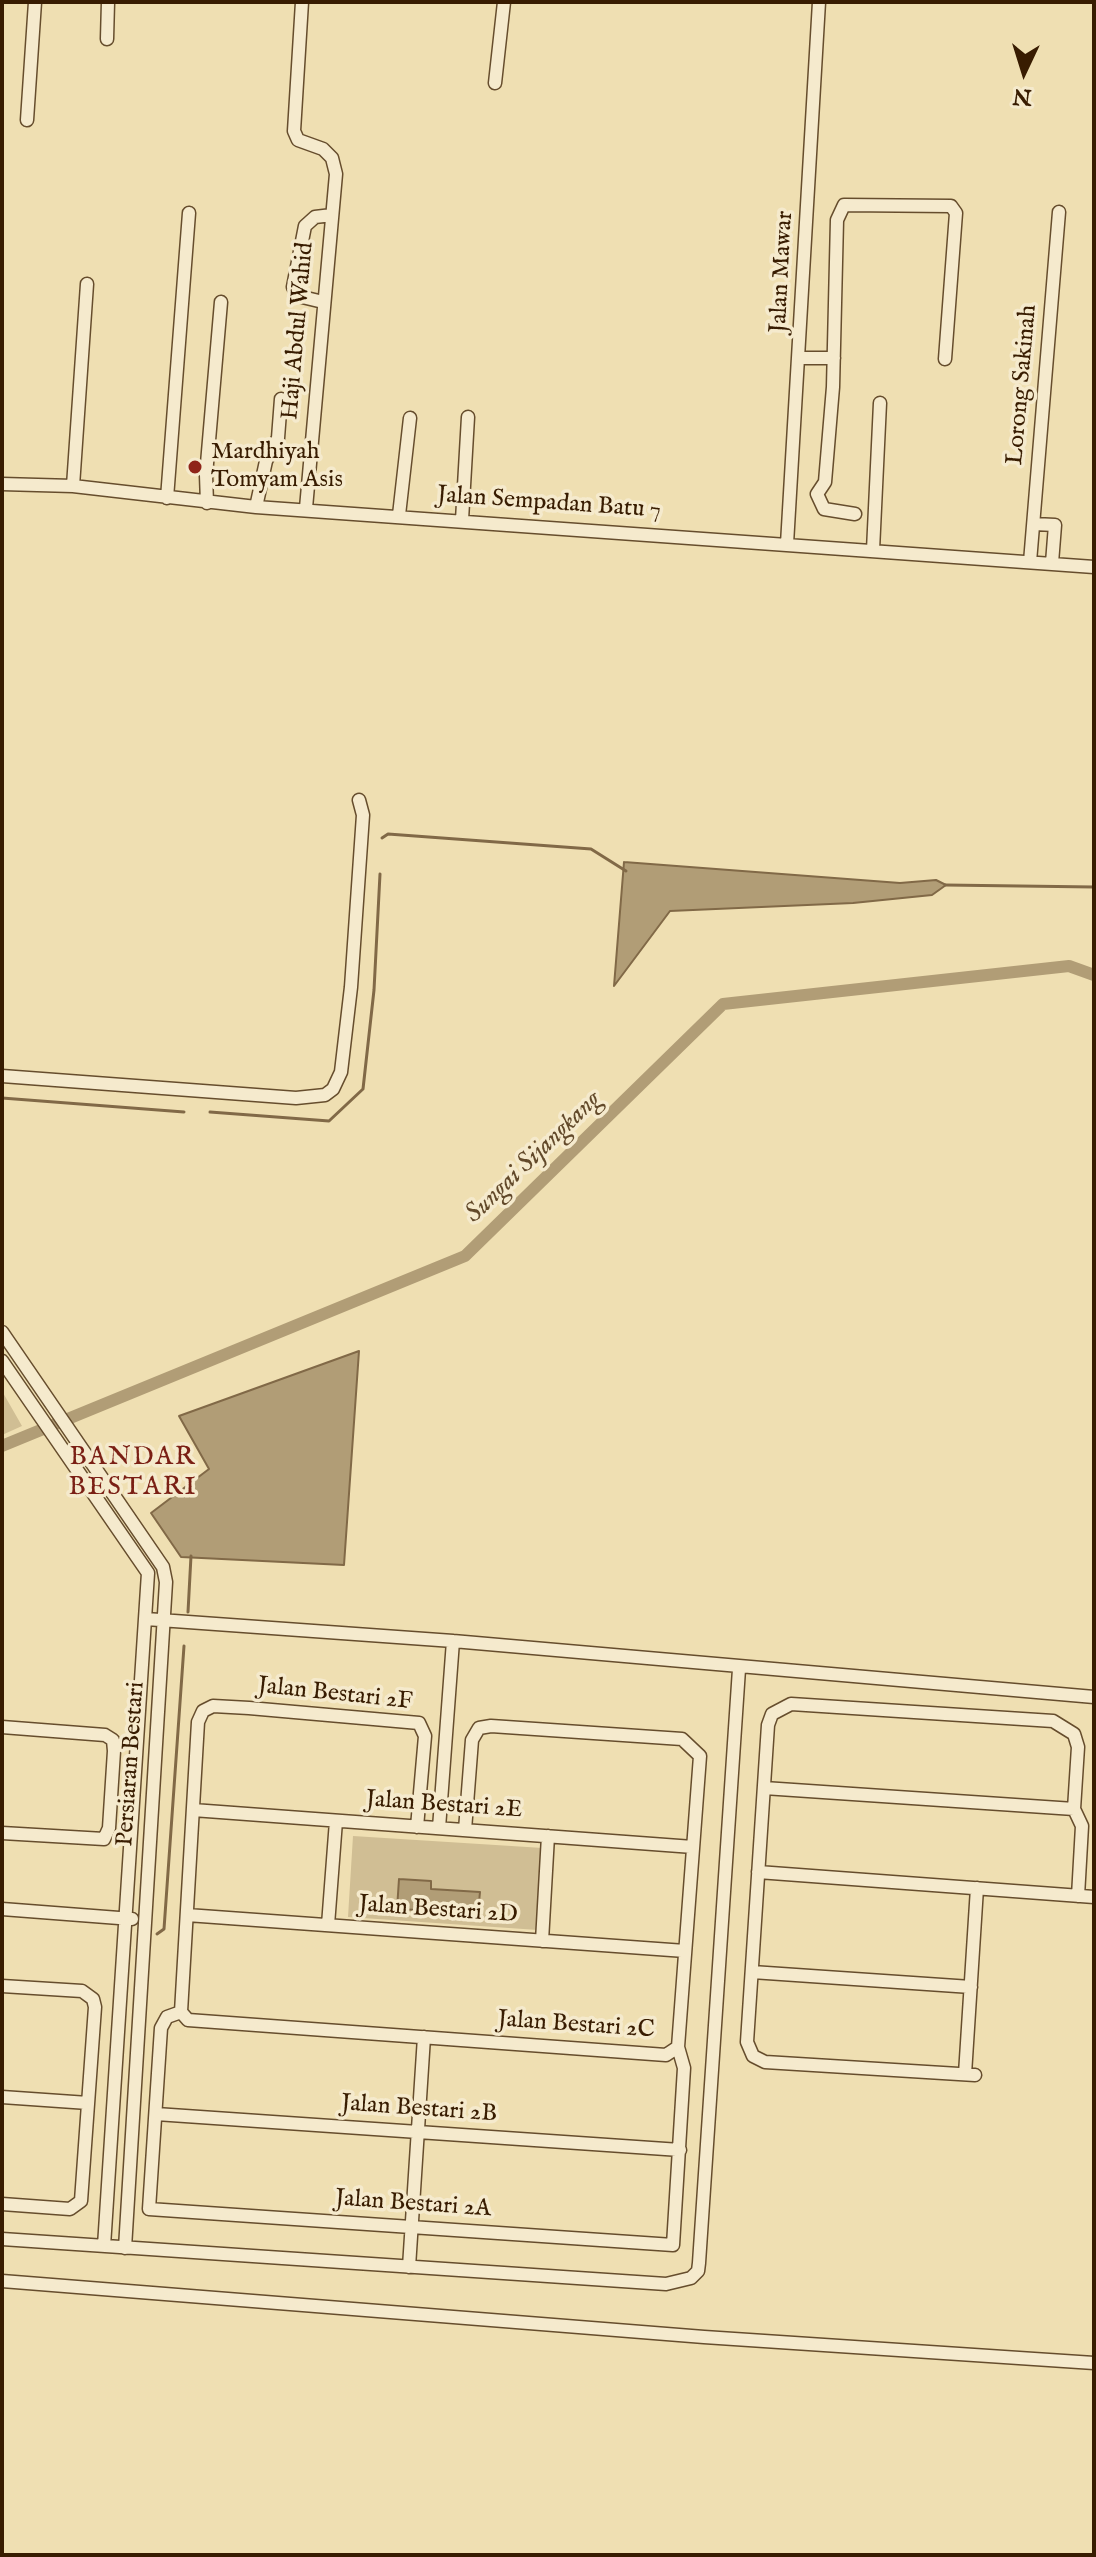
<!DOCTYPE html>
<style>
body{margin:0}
#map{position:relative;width:1096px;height:2557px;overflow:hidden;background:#efdfb2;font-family:"IM FELL English",serif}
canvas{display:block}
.frame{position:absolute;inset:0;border:4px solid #381c01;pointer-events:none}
.north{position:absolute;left:984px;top:32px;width:80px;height:80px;-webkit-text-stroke:6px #f5eacd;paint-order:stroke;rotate:184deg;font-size:22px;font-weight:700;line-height:32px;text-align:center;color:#381c01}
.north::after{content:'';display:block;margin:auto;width:28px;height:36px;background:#381c01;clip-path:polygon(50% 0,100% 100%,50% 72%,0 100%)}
</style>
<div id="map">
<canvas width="1096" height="2557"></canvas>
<div class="frame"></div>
<div class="north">N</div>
</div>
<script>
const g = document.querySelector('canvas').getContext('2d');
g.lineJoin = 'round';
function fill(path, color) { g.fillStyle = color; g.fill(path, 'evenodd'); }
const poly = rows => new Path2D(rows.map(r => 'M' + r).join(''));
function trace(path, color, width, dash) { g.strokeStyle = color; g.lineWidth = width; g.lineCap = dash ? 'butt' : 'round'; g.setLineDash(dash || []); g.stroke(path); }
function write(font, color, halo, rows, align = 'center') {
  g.font = font + ' "IM FELL English",serif'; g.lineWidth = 7; g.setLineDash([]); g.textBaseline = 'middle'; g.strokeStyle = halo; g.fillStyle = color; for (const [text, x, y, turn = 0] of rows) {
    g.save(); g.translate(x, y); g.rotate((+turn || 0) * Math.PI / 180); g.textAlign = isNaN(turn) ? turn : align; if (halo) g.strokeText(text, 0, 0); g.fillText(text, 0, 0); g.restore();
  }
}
fill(poly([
 [2,1391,22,1426,2,1435],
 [353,1836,543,1848,538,1930,348,1917]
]), '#d0be94');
const water = poly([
 [624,862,900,883,936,880,946,885,932,895,853,903,670,911,614,986,624,862],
 [359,1351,344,1565,181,1557,151,1513,209,1469,179,1416,359,1351],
 [399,1879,431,1881,431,1889,480,1892,478,1913,397,1909,399,1879]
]);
fill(water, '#b19d76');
trace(water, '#816947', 2);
trace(poly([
 [382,838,388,834,591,849,626,871],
 [945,885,1094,887],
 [2,1098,184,1112],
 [210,1112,329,1121,363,1089,374,990,380,874],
 [188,1612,191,1556],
 [157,1934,164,1929,184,1646]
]), '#816947', 3);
trace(poly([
 [2,1446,465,1256,723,1004,1069,966,1094,975]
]), '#b19d76', 12);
const minor = poly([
 [302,2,294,131,298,140,323,149,332,158,336,174,306,508],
 [107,39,108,2],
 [495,83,504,2],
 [27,120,35,2],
 [323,302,298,296,293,287,305,226,315,217,332,215],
 [800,358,834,358],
 [2,484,73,486,256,507,1094,567],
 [73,486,87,284],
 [167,498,189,213],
 [207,503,206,475,221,302],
 [256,507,266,461,278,438,281,399],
 [855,514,824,509,817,494,825,482,833,387,837,220,844,205,951,206,956,213,945,359],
 [399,515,410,418],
 [462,520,468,417],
 [1034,524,1055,525,1052,563],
 [787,544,819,2],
 [873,550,880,403],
 [1030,562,1059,212],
 [2,1076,296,1098,325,1095,333,1089,341,1072,351,987,363,815,359,800],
 [2,1332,163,1567,166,1582,125,2248],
 [2,1361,148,1573,104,2246],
 [146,1619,453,1641,1094,1697],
 [2,1727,105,1735,113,1740,114,1751,109,1828,104,1839,2,1833],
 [764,1788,1074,1809,1082,1826,1078,1896],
 [193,1810,693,1847],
 [439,1828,453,1641],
 [758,1872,1094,1897],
 [2,1909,132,1919],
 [187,1915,685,1951],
 [328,1925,336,1821],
 [542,1941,548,1836],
 [752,1972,971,1987],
 [2,1986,82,1991,93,1999,95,2007,81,2201,70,2209,2,2204],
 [181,2012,167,2017,161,2028,149,2209,673,2245,684,2068,678,2047,700,1756,682,1739,491,1726,479,1728,472,1740,465,1830],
 [181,2012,198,1722,203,1711,213,1706,249,1708,419,1723,425,1736,417,1827],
 [181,2012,188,2020,666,2055,678,2047],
 [965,2074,977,1888],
 [975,2075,765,2062,753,2056,747,2042,768,1725,772,1714,791,1704,1053,1721,1074,1734,1078,1747,1074,1809],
 [2,2097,88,2103],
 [156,2114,680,2150],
 [2,2239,666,2284,691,2278,698,2271,699,2263,739,1669],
 [409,2267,424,2037],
 [2,2281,704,2337,1094,2363]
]);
trace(minor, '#664d2d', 15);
trace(minor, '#f5eacd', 12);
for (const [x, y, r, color] of [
 [195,467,8,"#8f2418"]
]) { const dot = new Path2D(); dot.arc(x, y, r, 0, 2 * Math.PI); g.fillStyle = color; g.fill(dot); trace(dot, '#f5eacd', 3); }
write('24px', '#381c01', '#f5eacd', [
 ["Jalan Mawar",783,272,-87],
 ["Haji Abdul Wahid",299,331,-85],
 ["Lorong Sakinah",1023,385,-85],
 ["Jalan Sempadan Batu 7",549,504,4],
 ["Jalan Bestari 2F",335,1695,6],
 ["Persiaran Bestari",132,1764,-86],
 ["Jalan Bestari 2E",444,1806,4],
 ["Jalan Bestari 2D",438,1911,4],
 ["Jalan Bestari 2C",576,2026,4],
 ["Jalan Bestari 2B",419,2110,4],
 ["Jalan Bestari 2A",413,2205,4]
]);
write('24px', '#381c01', '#f5eacd', [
 ["Mardhiyah",211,453],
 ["Tomyam Asis",211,481]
], 'left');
write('italic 26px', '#62492a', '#f5eacd', [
 ["Sungai Sijangkang",534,1158,-44]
]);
g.letterSpacing = '2px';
write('26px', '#7a1f14', '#f5eacd', [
 ["BANDAR",133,1459],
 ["BESTARI",133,1489]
]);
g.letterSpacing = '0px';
</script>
